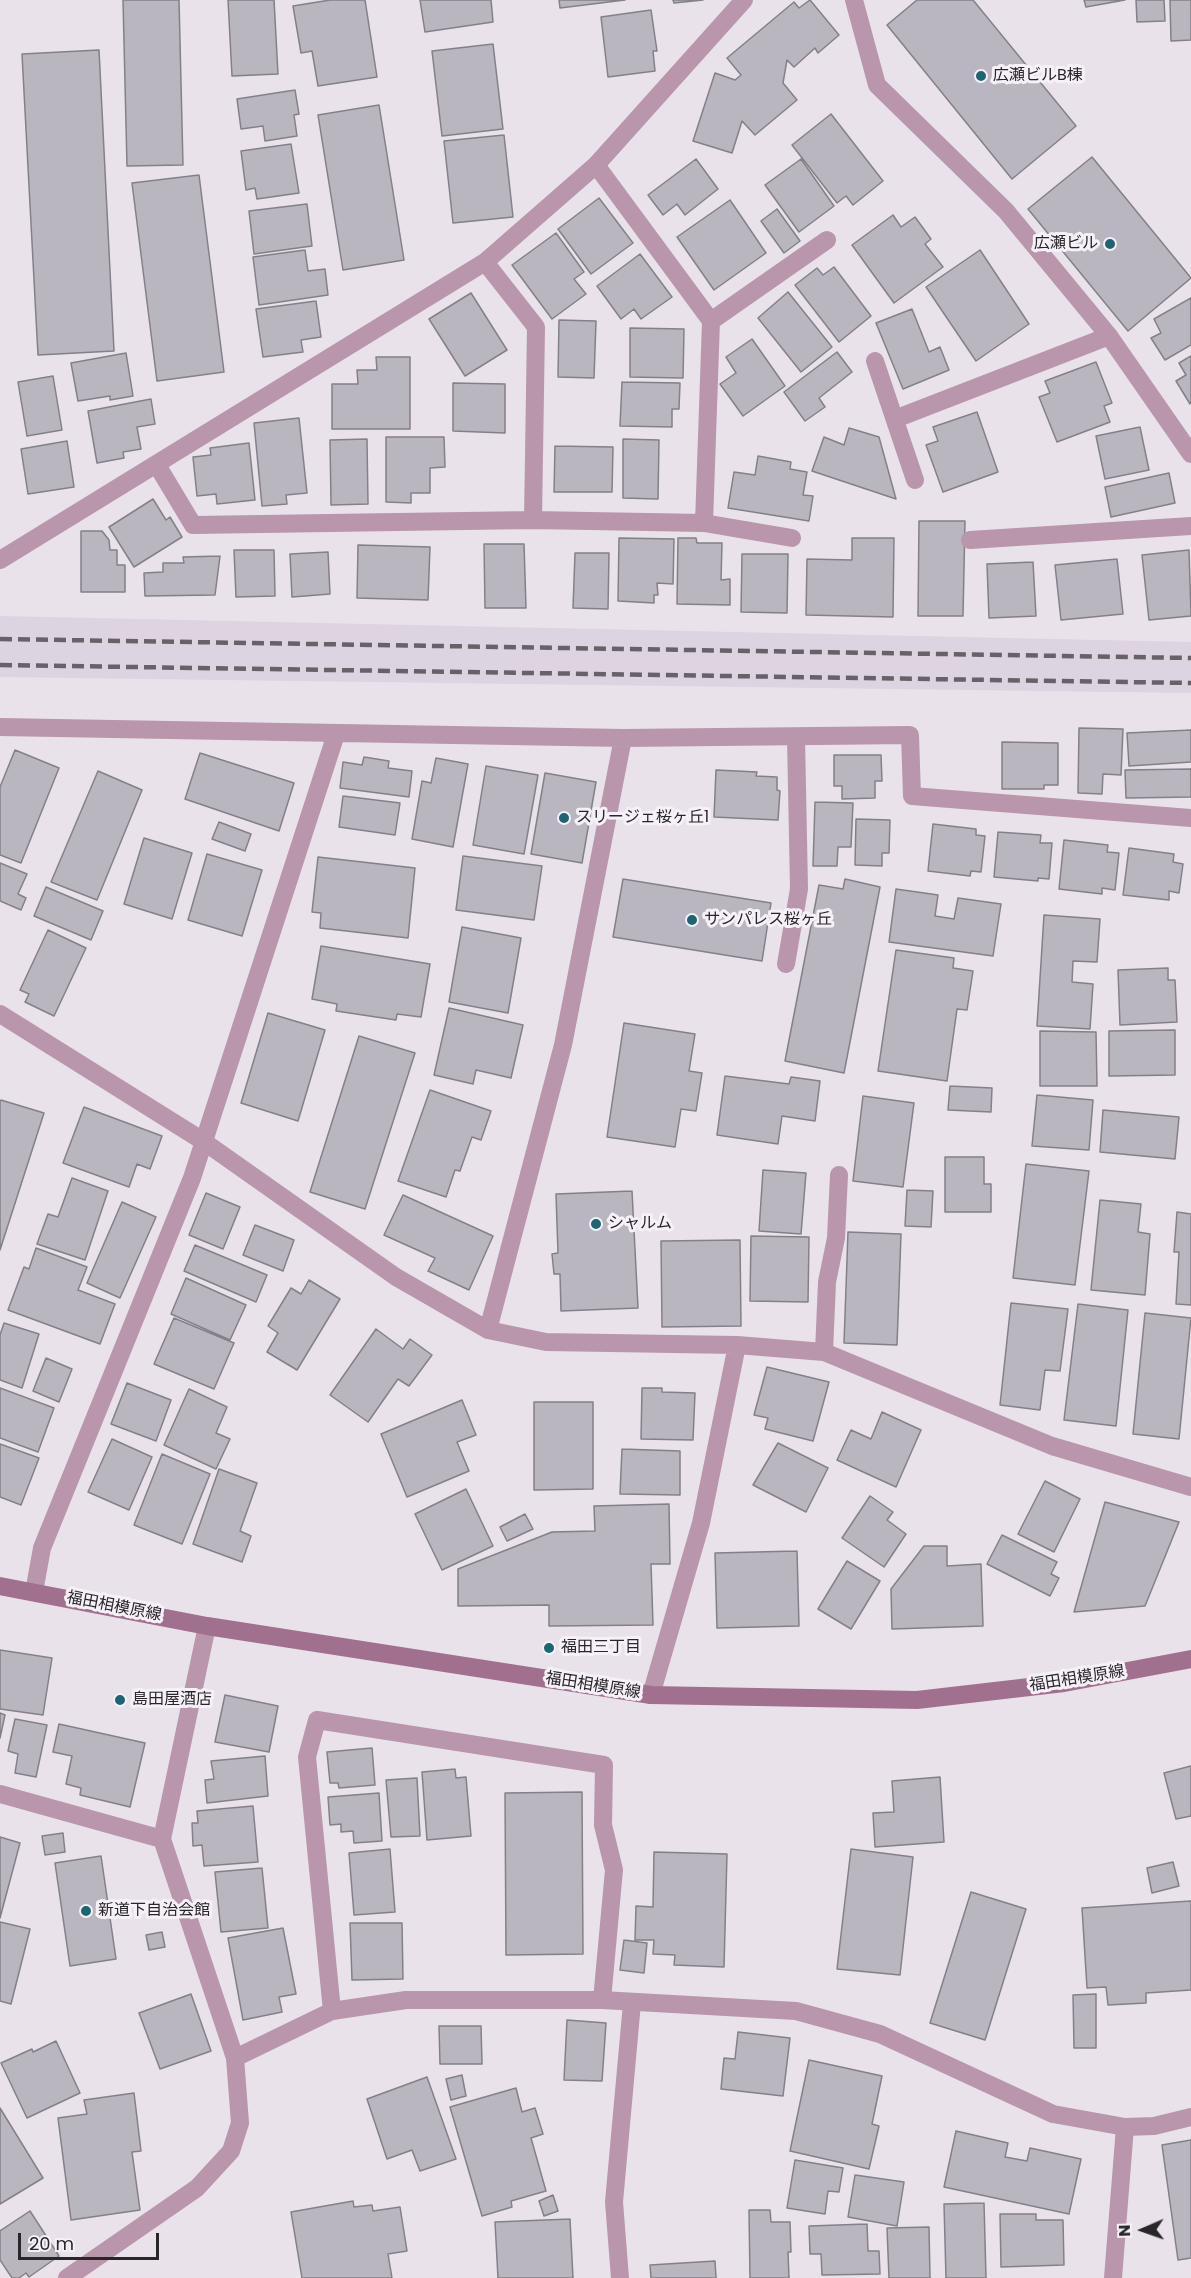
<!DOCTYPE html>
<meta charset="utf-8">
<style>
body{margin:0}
#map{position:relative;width:1191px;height:2278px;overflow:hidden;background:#e9e2eb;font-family:Poppins,sans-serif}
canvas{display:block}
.north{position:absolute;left:1113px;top:2200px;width:60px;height:60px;-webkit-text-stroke:4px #f6f0f8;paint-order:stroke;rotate:268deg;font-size:16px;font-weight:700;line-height:24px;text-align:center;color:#282629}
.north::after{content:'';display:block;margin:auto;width:21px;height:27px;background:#282629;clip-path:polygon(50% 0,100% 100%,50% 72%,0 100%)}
.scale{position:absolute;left:18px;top:2233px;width:141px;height:27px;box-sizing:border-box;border:3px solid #282629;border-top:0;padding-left:8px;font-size:18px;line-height:21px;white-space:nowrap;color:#282629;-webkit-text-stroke:4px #f6f0f8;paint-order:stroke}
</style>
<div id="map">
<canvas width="1191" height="2278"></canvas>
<div class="north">N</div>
<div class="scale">20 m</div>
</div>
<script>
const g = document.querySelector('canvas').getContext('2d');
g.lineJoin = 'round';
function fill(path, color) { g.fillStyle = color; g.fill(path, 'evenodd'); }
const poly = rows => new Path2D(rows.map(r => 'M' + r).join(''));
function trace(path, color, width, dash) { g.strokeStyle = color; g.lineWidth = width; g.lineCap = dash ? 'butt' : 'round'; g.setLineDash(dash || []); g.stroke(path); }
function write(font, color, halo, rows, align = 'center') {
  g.font = font + ' Poppins,"Noto Sans JP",sans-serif'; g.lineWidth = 6; g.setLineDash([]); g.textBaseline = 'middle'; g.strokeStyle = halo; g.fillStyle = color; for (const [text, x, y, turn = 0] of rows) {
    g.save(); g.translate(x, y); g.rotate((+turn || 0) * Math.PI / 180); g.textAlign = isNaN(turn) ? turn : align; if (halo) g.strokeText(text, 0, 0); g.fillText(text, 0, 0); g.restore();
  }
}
fill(poly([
 [0,616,1191,642,1191,693,0,677]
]), '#ded3e1');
const building = poly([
 [123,0,179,0,183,165,127,166,123,0],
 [228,0,274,0,278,74,232,76,228,0],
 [330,0,365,0,377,77,318,86,312,51,301,53,293,6,330,0],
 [420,0,491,0,493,22,425,32,420,0],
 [559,0,625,0,560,8,559,0],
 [673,0,703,0,674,3,673,0],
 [810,0,839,35,818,53,815,48,794,67,787,60,783,83,797,100,755,135,742,121,732,153,693,141,715,73,735,80,741,75,727,58,794,2,799,8,810,0],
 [917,0,973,0,1076,126,1012,179,887,25,917,0],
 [1084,0,1125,0,1086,7,1084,0],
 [1136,0,1164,0,1165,21,1137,22,1136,0],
 [1170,0,1191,0,1191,40,1171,41,1170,0],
 [651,10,657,51,653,51,655,71,608,77,601,17,651,10],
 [493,44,503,129,442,136,432,51,493,44],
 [99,50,114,351,38,355,22,54,99,50],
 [295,90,299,114,294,115,297,136,265,141,263,126,241,129,237,99,295,90],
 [379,105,404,260,343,270,318,115,379,105],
 [831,114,883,181,853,205,846,196,837,203,792,145,831,114],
 [504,135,513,217,453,223,444,141,504,135],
 [291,144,299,193,257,199,255,188,246,190,241,151,291,144],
 [1092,157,1191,278,1128,331,1028,209,1092,157],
 [696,159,718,189,685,215,677,204,663,215,648,195,696,159],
 [801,159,834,206,799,232,765,185,801,159],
 [199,175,224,372,157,381,132,183,199,175],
 [599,198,633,243,591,274,558,229,599,198],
 [730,200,766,253,714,290,677,237,730,200],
 [307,204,312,246,254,254,249,211,307,204],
 [777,209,800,241,784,253,761,221,777,209],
 [893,215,901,227,915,217,931,239,925,244,943,267,894,303,852,245,893,215],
 [556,233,584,272,574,279,586,294,552,319,512,265,556,233],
 [305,250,308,271,325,269,328,295,259,305,253,257,305,250],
 [980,250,1029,324,976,361,926,287,980,250],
 [640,254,672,297,641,319,634,309,621,319,597,286,640,254],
 [834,267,871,316,839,342,795,285,817,268,823,275,834,267],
 [788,292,832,347,801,372,758,318,788,292],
 [471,293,507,350,465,376,429,319,471,293],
 [1191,298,1191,345,1165,360,1151,338,1161,333,1154,319,1191,298],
 [316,301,321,337,301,340,303,352,263,357,256,309,316,301],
 [912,309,929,352,940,347,949,370,903,389,876,323,912,309],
 [559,320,596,321,594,378,558,377,559,320],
 [630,328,684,329,683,378,630,377,630,328],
 [752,339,785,386,743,416,720,384,736,373,726,357,752,339],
 [837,352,852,372,819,398,825,407,805,421,784,392,837,352],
 [126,353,133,396,110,400,110,396,78,401,71,363,126,353],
 [1191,356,1191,403,1190,404,1176,381,1186,375,1179,363,1191,356],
 [376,357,410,357,410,429,332,429,332,384,358,384,357,370,377,370,376,357],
 [1096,362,1112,403,1104,406,1110,422,1057,442,1039,397,1050,393,1045,381,1096,362],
 [53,376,62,430,27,436,18,382,53,376],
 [622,382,680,383,679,409,672,409,672,427,620,426,622,382],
 [453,383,505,384,505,433,453,431,453,383],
 [151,399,155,424,137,427,141,449,123,452,124,458,97,463,88,411,151,399],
 [977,412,998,472,943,492,926,445,938,441,933,427,977,412],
 [299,418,307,493,286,495,287,504,262,506,254,423,299,418],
 [1140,427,1149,470,1105,479,1096,436,1140,427],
 [849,428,879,437,896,499,812,471,824,437,844,445,849,428],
 [386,437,444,437,445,467,430,468,430,493,411,493,411,503,386,502,386,437],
 [367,439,368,504,331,505,330,440,367,439],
 [623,439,659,440,658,499,623,498,623,439],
 [67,441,74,487,28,494,21,449,67,441],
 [249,443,255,500,217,504,216,494,197,496,193,457,211,455,210,448,249,443],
 [555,446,613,447,612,492,554,492,555,446],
 [758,456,791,462,790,469,807,472,803,495,813,496,809,521,728,508,734,472,755,475,758,456],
 [1169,473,1175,503,1111,517,1105,487,1169,473],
 [153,499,166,520,170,517,182,537,134,567,109,527,153,499],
 [919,521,965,521,963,616,918,616,919,521],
 [81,531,102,531,109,540,110,550,117,550,117,565,125,565,125,592,81,592,81,531],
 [619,538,674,539,673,584,657,583,658,595,654,595,654,603,618,601,619,538],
 [678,538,696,538,697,543,722,543,721,580,730,579,730,605,677,604,678,538],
 [852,538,894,538,893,617,806,615,807,559,852,560,852,538],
 [484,544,524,544,526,608,485,608,484,544],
 [358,545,430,547,428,600,357,598,358,545],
 [234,550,274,550,275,596,236,597,234,550],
 [1189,550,1191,616,1149,620,1142,555,1189,550],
 [328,552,330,594,292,597,290,554,328,552],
 [575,553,609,553,608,609,573,608,575,553],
 [742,554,788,554,787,613,741,612,742,554],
 [220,556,215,595,145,596,144,573,163,572,163,563,184,563,183,557,220,556],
 [1117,559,1123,614,1061,620,1055,565,1117,559],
 [1033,562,1036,616,989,618,987,564,1033,562],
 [1079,728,1123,729,1121,775,1103,774,1102,794,1078,793,1079,728],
 [1191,730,1191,762,1129,766,1127,733,1191,730],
 [1002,742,1058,743,1058,785,1044,785,1044,789,1002,789,1002,742],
 [15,750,59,768,21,863,0,855,0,787,15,750],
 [200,753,294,783,279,831,185,799,200,753],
 [834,755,881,755,882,781,875,781,875,798,842,799,842,786,834,786,834,755],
 [364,757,389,761,388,768,412,771,409,797,340,788,343,762,362,765,364,757],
 [436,758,468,764,453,847,412,839,422,781,431,783,436,758],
 [486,766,538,775,524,854,473,845,486,766],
 [1191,769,1191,797,1126,798,1125,770,1191,769],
 [716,770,757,772,756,776,777,777,777,790,780,791,778,820,714,817,716,770],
 [98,771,142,790,97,900,51,882,98,771],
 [545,773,596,782,582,863,531,854,545,773],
 [343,796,400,803,395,835,339,827,343,796],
 [815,802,853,803,851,847,838,847,837,866,813,866,815,802],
 [856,819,890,820,889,853,882,853,882,866,855,865,856,819],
 [219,822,251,834,245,851,212,839,219,822],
 [933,824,976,829,976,835,985,836,981,872,971,871,970,876,928,871,933,824],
 [998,832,1041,835,1040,843,1052,843,1049,879,1038,878,1038,881,994,877,998,832],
 [144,838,192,853,172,919,124,904,144,838],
 [1064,840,1108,845,1107,852,1119,853,1115,890,1102,888,1102,894,1059,889,1064,840],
 [1129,848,1174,854,1173,862,1183,864,1179,893,1169,891,1169,900,1123,895,1129,848],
 [207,854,262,870,242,936,188,920,207,854],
 [463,856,542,866,534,920,456,910,463,856],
 [318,857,415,868,408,938,320,928,321,913,312,912,318,857],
 [0,863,27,874,18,894,26,898,21,910,0,901,0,863],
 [623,879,771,903,762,961,613,937,623,879],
 [845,879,880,887,844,1073,785,1061,819,885,843,889,845,879],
 [46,887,103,911,91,940,34,916,46,887],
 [896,889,938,895,935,916,954,919,958,898,1001,904,993,956,889,942,896,889],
 [1044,915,1100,919,1097,962,1073,961,1072,982,1093,984,1090,1029,1037,1026,1044,915],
 [462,927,521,938,508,1013,449,1002,462,927],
 [48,930,86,948,54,1016,25,1002,29,994,20,990,48,930],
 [321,946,430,964,421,1017,397,1014,396,1020,336,1011,337,1004,312,999,321,946],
 [896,950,954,958,953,968,973,971,967,1010,957,1009,947,1081,878,1071,896,950],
 [1168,968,1168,980,1175,980,1177,1022,1120,1025,1118,970,1168,968],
 [449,1008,523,1025,511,1078,476,1070,473,1084,434,1075,449,1008],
 [268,1013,325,1030,298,1121,241,1103,268,1013],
 [624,1023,695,1034,689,1071,702,1073,696,1111,681,1109,675,1147,607,1137,624,1023],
 [1175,1030,1175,1075,1109,1076,1109,1031,1175,1030],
 [1040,1031,1096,1032,1097,1086,1040,1086,1040,1031],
 [359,1036,415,1053,365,1209,310,1192,359,1036],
 [725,1076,789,1084,791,1077,820,1081,815,1121,782,1116,778,1144,717,1135,725,1076],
 [950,1086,992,1088,991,1112,948,1110,950,1086],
 [430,1090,491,1111,481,1140,472,1137,460,1171,455,1170,446,1197,398,1181,430,1090],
 [1037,1095,1093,1100,1089,1150,1032,1146,1037,1095],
 [863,1096,914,1103,903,1187,853,1181,863,1096],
 [1,1100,44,1113,0,1250,0,1102,1,1100],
 [84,1107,162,1136,150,1169,137,1164,129,1187,63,1163,84,1107],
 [1103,1110,1179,1117,1175,1159,1100,1152,1103,1110],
 [945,1157,984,1157,984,1184,991,1184,991,1212,945,1212,945,1157],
 [1026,1164,1089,1171,1075,1285,1013,1278,1026,1164],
 [763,1170,806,1173,801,1234,759,1231,763,1170],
 [72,1178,108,1191,85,1260,37,1244,48,1214,58,1217,72,1178],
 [907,1190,933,1191,931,1227,905,1226,907,1190],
 [632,1191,638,1308,561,1311,560,1274,554,1274,552,1254,558,1253,556,1194,632,1191],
 [206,1193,240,1207,223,1249,189,1235,206,1193],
 [403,1195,493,1236,469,1290,428,1271,435,1258,384,1235,403,1195],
 [1100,1200,1141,1204,1138,1232,1150,1234,1145,1295,1091,1290,1100,1200],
 [122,1202,156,1217,120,1298,87,1283,122,1202],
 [1177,1212,1191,1214,1191,1305,1176,1304,1179,1252,1174,1252,1177,1212],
 [255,1225,294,1240,283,1271,243,1255,255,1225],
 [848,1232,901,1234,897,1345,844,1343,848,1232],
 [751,1236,809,1237,808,1302,750,1301,751,1236],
 [740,1240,741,1326,662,1327,661,1241,740,1240],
 [195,1245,267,1275,256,1302,184,1271,195,1245],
 [36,1248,87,1267,78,1290,115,1304,100,1344,8,1310,24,1267,29,1269,36,1248],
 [186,1278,246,1305,230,1340,171,1314,186,1278],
 [309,1280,340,1299,297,1370,267,1352,278,1333,268,1326,291,1288,301,1294,309,1280],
 [1011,1303,1068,1309,1060,1371,1045,1370,1040,1410,1000,1405,1011,1303],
 [1078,1304,1128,1310,1116,1426,1064,1420,1078,1304],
 [1145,1313,1191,1318,1179,1439,1133,1434,1145,1313],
 [174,1318,234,1343,214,1389,154,1364,174,1318],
 [4,1323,39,1334,22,1388,0,1380,0,1335,4,1323],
 [376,1329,403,1349,410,1339,432,1355,409,1386,398,1379,368,1422,330,1395,376,1329],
 [46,1358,72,1369,59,1402,33,1391,46,1358],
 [767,1367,829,1382,813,1441,765,1429,768,1418,754,1415,767,1367],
 [127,1383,171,1400,156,1441,111,1424,127,1383],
 [0,1388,54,1408,38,1452,0,1438,0,1388],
 [642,1388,662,1388,662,1392,695,1393,693,1440,641,1439,642,1388],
 [189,1389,227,1407,216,1433,230,1439,216,1469,164,1445,189,1389],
 [462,1400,476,1435,457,1442,469,1471,407,1497,381,1434,462,1400],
 [534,1402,593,1402,593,1489,534,1490,534,1402],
 [882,1412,921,1430,896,1487,837,1460,851,1430,871,1439,882,1412],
 [112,1439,152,1457,129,1510,88,1492,112,1439],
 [778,1443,828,1468,806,1512,753,1485,778,1443],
 [0,1444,39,1458,21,1505,0,1497,0,1444],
 [622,1449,680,1451,680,1495,620,1494,622,1449],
 [162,1454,210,1474,182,1544,134,1525,162,1454],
 [219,1469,257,1483,240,1531,251,1536,242,1562,193,1544,219,1469],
 [1045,1481,1080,1499,1054,1552,1018,1534,1045,1481],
 [466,1489,493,1546,442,1570,415,1514,466,1489],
 [870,1496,893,1512,887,1520,906,1534,884,1567,842,1538,870,1496],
 [1105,1502,1179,1522,1145,1606,1074,1612,1105,1502],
 [669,1504,670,1564,651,1564,653,1625,549,1626,549,1605,458,1606,458,1569,552,1532,595,1531,594,1506,669,1504],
 [525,1514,533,1529,507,1541,500,1527,525,1514],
 [1002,1535,1057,1562,1051,1574,1059,1578,1050,1596,987,1564,1002,1535],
 [924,1546,947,1546,947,1566,981,1564,983,1626,892,1629,891,1589,924,1546],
 [797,1551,799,1626,717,1628,715,1553,797,1551],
 [847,1561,880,1581,851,1629,818,1609,847,1561],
 [0,1650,52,1658,43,1715,0,1709,0,1650],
 [225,1695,278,1706,269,1752,215,1742,225,1695],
 [0,1713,5,1715,0,1738,0,1713],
 [15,1719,47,1725,36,1777,15,1773,18,1754,8,1751,15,1719],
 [59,1724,145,1743,130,1807,80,1795,81,1788,66,1784,72,1756,53,1752,59,1724],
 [372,1748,375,1785,339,1788,338,1783,330,1783,327,1752,372,1748],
 [265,1756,268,1796,207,1803,205,1780,214,1779,211,1761,265,1756],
 [1191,1766,1191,1816,1176,1819,1164,1773,1191,1766],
 [455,1769,456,1778,466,1777,471,1836,427,1840,422,1772,455,1769],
 [940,1777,944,1842,875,1847,873,1813,894,1812,892,1781,940,1777],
 [417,1778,420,1836,391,1837,386,1780,417,1778],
 [582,1792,583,1954,506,1955,505,1793,582,1792],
 [379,1793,382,1841,354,1843,353,1831,341,1832,341,1824,330,1825,328,1797,379,1793],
 [253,1806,258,1862,204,1866,202,1845,193,1846,192,1823,198,1823,197,1811,253,1806],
 [63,1833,65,1852,45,1855,42,1836,63,1833],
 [0,1837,20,1843,0,1918,0,1837],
 [390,1849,395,1912,354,1915,349,1853,390,1849],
 [851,1849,913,1857,900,1975,837,1969,851,1849],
 [654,1852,727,1854,724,1967,674,1965,675,1955,653,1954,654,1940,635,1940,636,1906,653,1907,654,1852],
 [101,1856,116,1959,70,1966,55,1863,101,1856],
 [1173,1862,1179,1886,1152,1893,1147,1868,1173,1862],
 [262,1868,268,1928,221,1932,215,1872,262,1868],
 [971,1892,1026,1909,985,2040,930,2023,971,1892],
 [1191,1901,1191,1990,1146,1993,1146,2003,1108,2005,1106,1987,1087,1988,1082,1908,1191,1901],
 [0,1922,30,1929,11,2004,0,2001,0,1922],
 [350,1923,402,1923,403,1979,352,1980,350,1923],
 [283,1928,296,1994,279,1997,282,2012,243,2020,228,1938,283,1928],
 [162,1932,165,1947,149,1950,146,1935,162,1932],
 [624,1940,647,1943,644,1973,620,1970,624,1940],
 [191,1994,211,2051,160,2069,139,2013,191,1994],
 [1096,1994,1096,2048,1074,2048,1073,1995,1096,1994],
 [567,2020,606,2023,602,2081,564,2080,567,2020],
 [439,2026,481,2026,482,2064,440,2064,439,2026],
 [738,2032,790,2038,783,2096,721,2089,724,2058,735,2059,738,2032],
 [56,2041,80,2093,27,2118,1,2063,32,2049,33,2052,56,2041],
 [809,2060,882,2076,872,2124,879,2126,869,2169,790,2151,809,2060],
 [462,2075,466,2096,451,2100,446,2079,462,2075],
 [427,2077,456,2159,420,2171,412,2150,387,2159,367,2099,427,2077],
 [516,2088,522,2112,535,2108,543,2134,531,2138,546,2191,511,2201,512,2207,482,2216,450,2107,516,2088],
 [134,2093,141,2151,132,2152,140,2210,71,2220,58,2118,87,2114,84,2100,134,2093],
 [0,2108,43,2178,0,2204,0,2108],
 [956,2131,1008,2143,1005,2157,1027,2161,1030,2148,1081,2159,1069,2214,944,2187,956,2131],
 [1191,2140,1191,2258,1178,2260,1162,2145,1191,2140],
 [795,2160,843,2168,839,2192,828,2191,825,2214,787,2208,795,2160],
 [855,2175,904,2182,897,2226,848,2217,855,2175],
 [553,2195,558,2211,544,2216,539,2201,553,2195],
 [353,2201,354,2207,372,2205,373,2211,400,2207,407,2251,388,2254,392,2278,302,2278,291,2212,353,2201],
 [984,2203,986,2278,946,2278,944,2204,984,2203],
 [749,2210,770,2210,771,2222,790,2222,791,2252,788,2252,789,2278,750,2278,749,2210],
 [30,2211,59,2256,29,2277,26,2273,19,2278,12,2278,0,2260,0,2231,30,2211],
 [1000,2214,1036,2214,1036,2220,1063,2220,1064,2265,1001,2267,1000,2214],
 [570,2219,573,2278,498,2278,495,2222,570,2219],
 [867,2224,868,2251,879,2251,880,2274,822,2275,821,2254,810,2254,809,2226,867,2224],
 [929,2227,930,2278,889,2278,887,2228,929,2227],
 [715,2261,716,2278,651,2278,650,2265,715,2261]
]);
fill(building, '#b9b6bf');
trace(building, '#838089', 1.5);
trace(poly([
 [485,262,536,327,533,520],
 [711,321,827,240],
 [875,361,915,480],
 [895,419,1109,336],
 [157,465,193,525,533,520,704,523,711,321,596,165],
 [704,523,792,538],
 [970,540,1191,526],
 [786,964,799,889,796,737],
 [824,1352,827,1282,836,1238,839,1175],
 [332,2011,307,1757,317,1720,604,1765,603,1825,614,1870,602,2000]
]), '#b996ab', 18);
trace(poly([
 [854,0,877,85,1006,211,1109,336,1191,454],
 [0,560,485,262,596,165,744,0],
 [0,727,623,738,910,735,912,796,1191,818],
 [0,1014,203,1141,396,1277,488,1330,546,1342,737,1345,824,1352,1052,1446,1191,1487],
 [488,1330,563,1045,623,738],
 [34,1592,42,1548,192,1178,336,734],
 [651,1695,701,1523,737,1345],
 [0,1794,162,1839],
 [235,2058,332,2011,406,2000,602,2000,796,2011,880,2034,1053,2114,1125,2127,1154,2126,1191,2117],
 [67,2278,197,2188,231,2151,240,2123,235,2058,162,1839,207,1626],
 [620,2278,614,2202,632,2003],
 [1113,2278,1125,2127]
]), '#b996ab', 18);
trace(poly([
 [0,1586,207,1626,651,1695,917,1700,1064,1683,1191,1659]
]), '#a2708f', 18);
trace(poly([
 [0,639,1191,658],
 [0,665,1191,683]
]), '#666267', 4.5, [12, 6]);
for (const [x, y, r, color] of [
 [981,76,6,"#1c6572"],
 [1110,244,6,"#1c6572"],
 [564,818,6,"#1c6572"],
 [692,920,6,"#1c6572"],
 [596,1224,6,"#1c6572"],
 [549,1648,6,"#1c6572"],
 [120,1700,6,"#1c6572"],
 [86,1911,6,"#1c6572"]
]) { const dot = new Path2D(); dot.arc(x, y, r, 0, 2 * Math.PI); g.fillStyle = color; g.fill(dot); trace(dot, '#f6f0f8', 2); }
write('16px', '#282629', '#f6f0f8', [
 ["広瀬ビルB棟",993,76],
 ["広瀬ビル",1098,244,"right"],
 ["スリージェ桜ヶ丘1",576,818],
 ["サンパレス桜ヶ丘",704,920],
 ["シャルム",608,1224],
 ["福田三丁目",561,1648],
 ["島田屋酒店",132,1700],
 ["新道下自治会館",98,1911]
], 'left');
write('16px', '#282629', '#f6f0f8', [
 ["福田相模原線",114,1607,11],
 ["福田相模原線",1077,1679,-9],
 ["福田相模原線",593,1686,9]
]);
</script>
